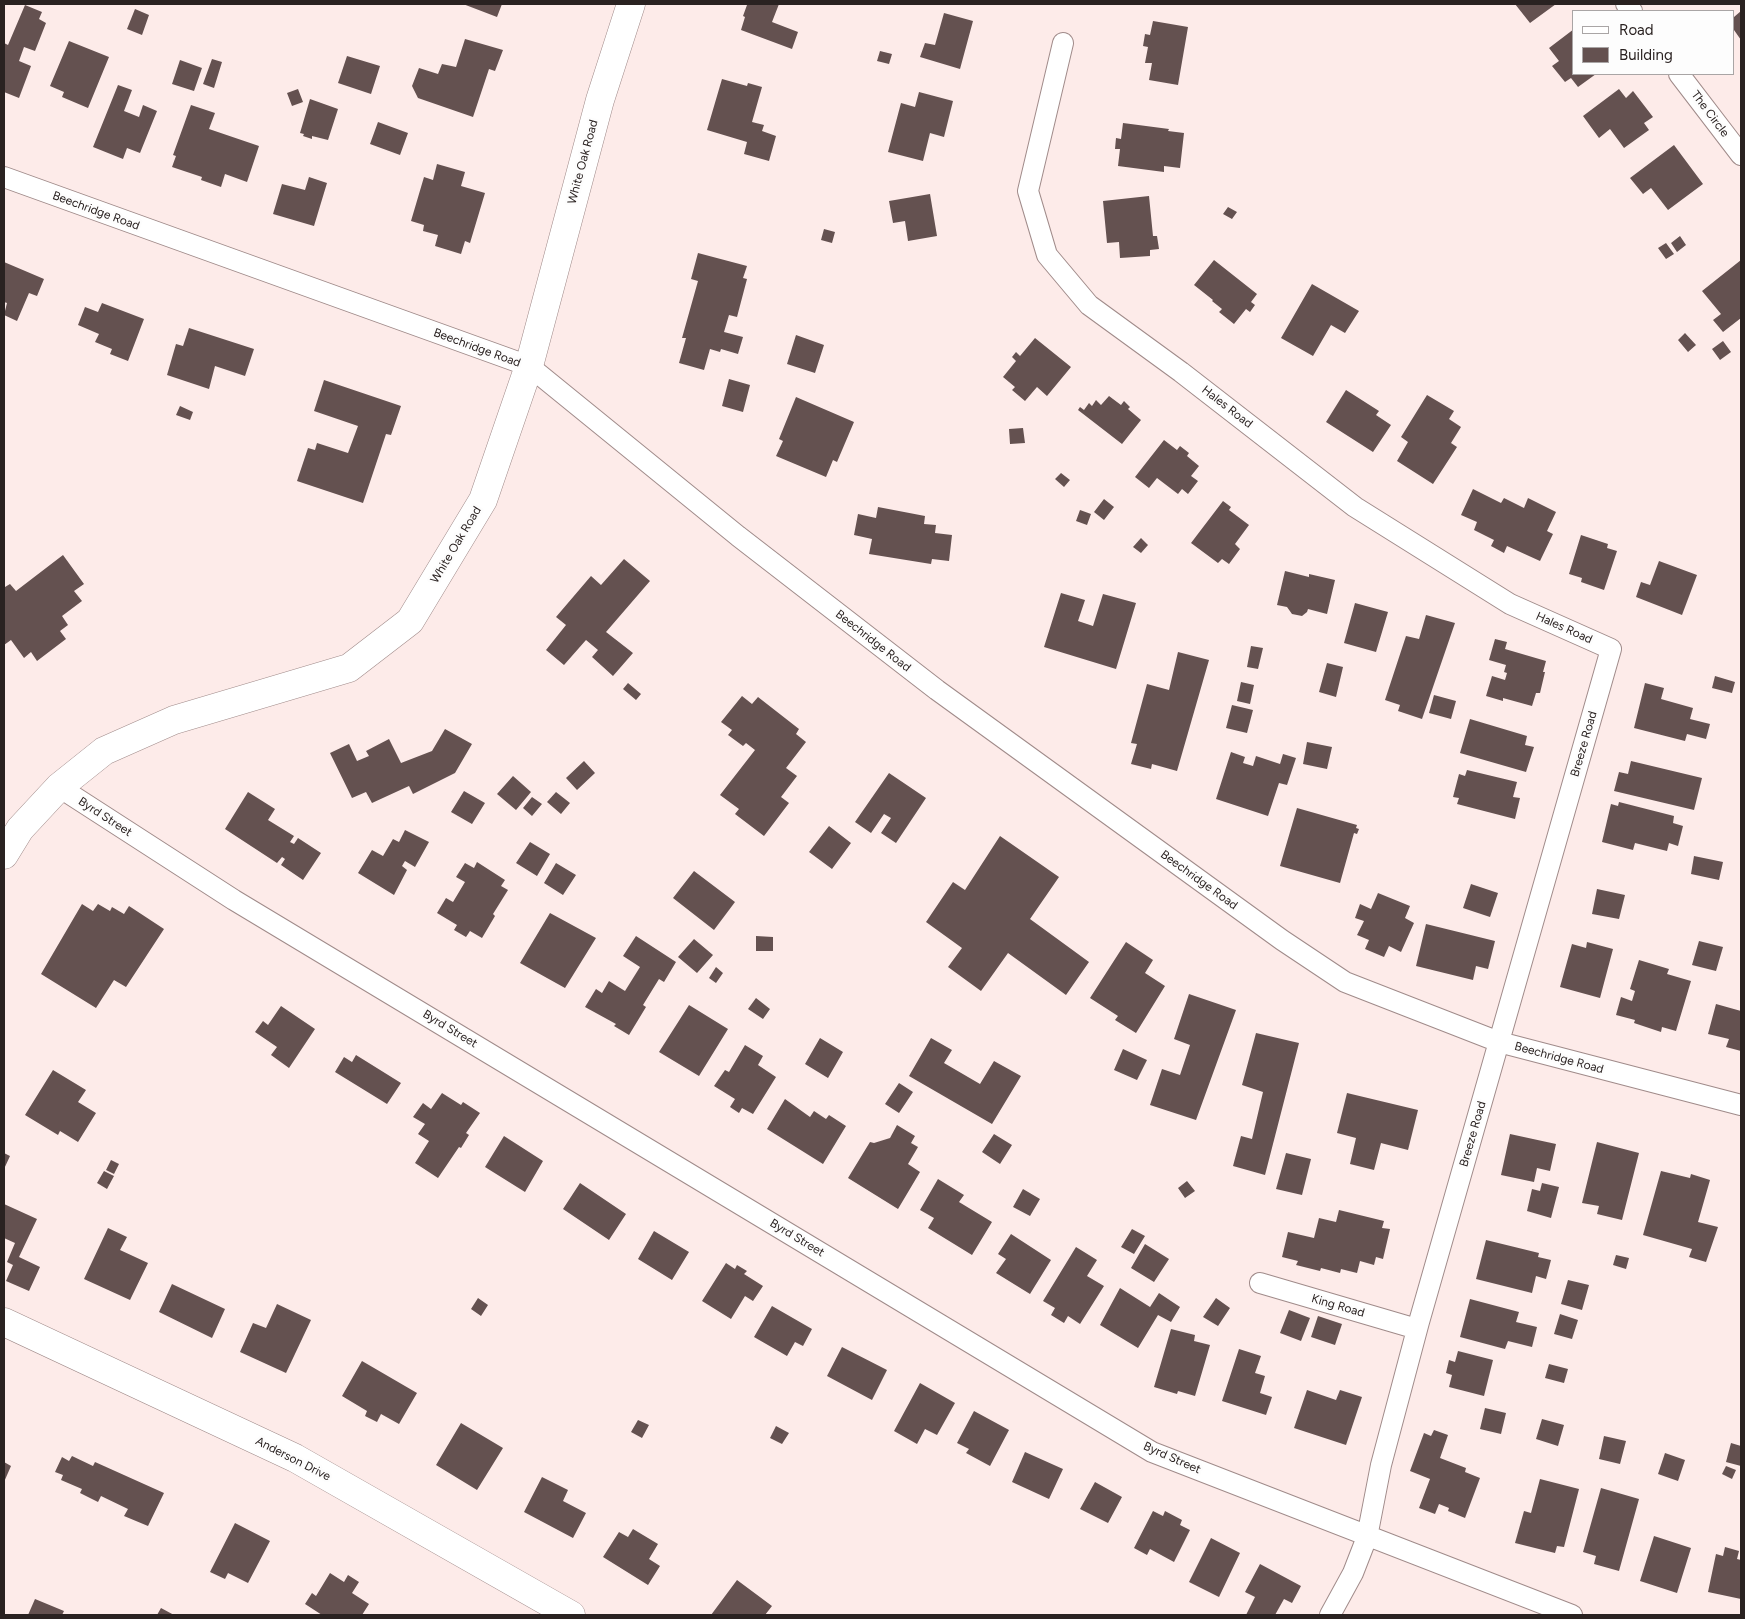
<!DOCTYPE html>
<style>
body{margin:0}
#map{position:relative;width:1745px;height:1619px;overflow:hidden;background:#fdebe9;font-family:Figtree,sans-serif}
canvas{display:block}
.frame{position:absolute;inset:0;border:5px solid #2a2221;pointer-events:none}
.legend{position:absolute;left:1572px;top:10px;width:162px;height:65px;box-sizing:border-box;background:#fdfdfd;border:1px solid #a9a5a5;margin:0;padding:6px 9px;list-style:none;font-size:15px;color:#2a2221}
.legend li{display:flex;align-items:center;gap:10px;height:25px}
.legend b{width:25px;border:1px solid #a9a5a5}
</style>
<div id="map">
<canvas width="1745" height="1619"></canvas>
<div class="frame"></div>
<ul class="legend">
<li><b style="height:6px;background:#fff"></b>Road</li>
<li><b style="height:14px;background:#645150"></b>Building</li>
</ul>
</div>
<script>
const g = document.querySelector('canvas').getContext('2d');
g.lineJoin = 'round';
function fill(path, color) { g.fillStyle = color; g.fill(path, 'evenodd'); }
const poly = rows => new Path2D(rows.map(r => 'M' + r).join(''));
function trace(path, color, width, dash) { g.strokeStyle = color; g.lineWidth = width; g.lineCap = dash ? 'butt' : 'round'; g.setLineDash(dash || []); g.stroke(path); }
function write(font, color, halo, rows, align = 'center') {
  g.font = font + ' Figtree,sans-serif'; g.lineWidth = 5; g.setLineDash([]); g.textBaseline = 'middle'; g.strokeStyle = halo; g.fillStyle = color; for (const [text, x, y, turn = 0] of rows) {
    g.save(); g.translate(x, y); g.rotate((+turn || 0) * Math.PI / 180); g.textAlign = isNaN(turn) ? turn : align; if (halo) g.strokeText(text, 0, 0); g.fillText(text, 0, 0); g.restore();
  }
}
fill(poly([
 [463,4,502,4,497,17],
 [743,4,779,4,772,22,798,32,792,49,741,30,745,17,743,16,747,5],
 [1515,4,1556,4,1530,23],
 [25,5,42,12,39,19,46,23,35,51,24,47,19,61,31,66,19,98,4,92,4,43,8,45],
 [135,9,149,15,142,35,127,29],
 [1741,11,1741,40,1734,30,1734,17],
 [944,13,973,21,960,69,920,57,925,43,935,45],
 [1153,21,1188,27,1178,85,1149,80,1152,63,1145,63,1148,47,1143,46,1145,34,1150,35],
 [1574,29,1574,74,1596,74,1578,87,1571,78,1565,82,1552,66,1559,61,1549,48],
 [465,39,503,50,495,71,489,69,473,117,418,98,412,86,419,68,438,74,442,64,456,67],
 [69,41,109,57,88,108,62,97,64,92,50,86],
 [880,51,892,54,889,64,877,61],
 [347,56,380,66,371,94,338,83],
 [212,59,222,62,214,88,203,84],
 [180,60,202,68,194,91,172,84],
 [722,79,747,86,748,83,762,87,752,122,764,125,762,131,776,136,769,161,744,154,747,142,707,130],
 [118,85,132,90,124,111,139,117,143,105,157,111,140,153,127,148,123,159,93,147],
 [298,89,303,102,292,106,287,93],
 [1619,89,1626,98,1633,91,1653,117,1644,123,1649,130,1624,148,1610,129,1599,138,1583,116],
 [919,92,953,101,944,137,930,133,923,161,888,152,901,103,915,107],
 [310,99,338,109,328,140,312,136,312,139,303,136,304,134,300,133],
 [191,105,215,113,209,129,259,146,247,182,225,174,221,187,201,180,202,177,172,167,176,156,173,155],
 [378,122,408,133,400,155,370,144],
 [1123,123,1169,129,1168,131,1184,133,1180,168,1164,166,1164,172,1118,166,1120,149,1115,149,1116,138,1121,139],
 [1674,145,1703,184,1668,210,1651,188,1643,194,1630,178],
 [437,164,465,172,461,186,485,193,470,243,465,241,461,254,435,246,438,235,423,231,424,225,411,221,424,177,433,180],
 [309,177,327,183,314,226,273,214,282,184,305,190],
 [930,194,937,236,908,241,905,221,893,223,889,201],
 [1149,196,1153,236,1157,236,1159,249,1150,250,1150,256,1120,258,1119,242,1107,243,1103,201],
 [1228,207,1237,212,1232,219,1223,214],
 [824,229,835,232,832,243,821,240],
 [1680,236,1686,245,1677,252,1671,243],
 [1666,243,1674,254,1666,259,1658,248],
 [698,253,747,266,743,278,747,279,737,317,729,315,724,332,743,337,738,354,721,349,720,352,710,349,704,370,679,363,686,338,682,338,698,281,691,279],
 [1214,260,1257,294,1251,302,1255,305,1250,312,1246,309,1234,324,1219,312,1222,309,1212,301,1213,300,1194,285],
 [1741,260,1741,318,1723,332,1713,320,1721,314,1702,291],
 [4,262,44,279,37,296,29,293,17,321,4,315,7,303,4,302],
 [1312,284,1359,311,1345,333,1331,325,1313,356,1281,338],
 [102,303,144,319,128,361,110,354,112,349,95,342,99,334,78,325,85,307,98,312],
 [189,328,254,349,245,376,215,366,209,389,167,375,176,344,183,346],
 [1685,333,1696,345,1688,352,1678,340],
 [796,335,824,345,815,373,787,364],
 [1035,338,1071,367,1047,396,1037,387,1025,401,1012,390,1015,387,1003,377,1016,361,1012,357,1016,352,1020,356],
 [1723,341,1731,352,1720,360,1712,349],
 [729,379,750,385,743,412,722,406],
 [324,380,401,406,391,435,386,434,363,503,297,481,308,448,315,450,317,443,348,453,358,426,314,411],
 [1346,390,1379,411,1376,415,1391,425,1373,452,1326,422],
 [1427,395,1454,411,1449,419,1461,427,1451,443,1457,447,1433,484,1397,461,1408,442,1401,437],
 [1109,396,1121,405,1124,401,1130,407,1128,409,1141,420,1122,444,1078,410,1080,407,1084,410,1089,403,1092,406,1096,400,1101,405],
 [796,397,854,422,837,462,833,460,826,477,776,456,783,441,779,439],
 [180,406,193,412,190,420,176,415],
 [1023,428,1025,443,1010,444,1009,429],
 [1164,440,1177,450,1180,446,1189,453,1187,456,1199,466,1191,476,1198,481,1188,494,1182,489,1178,494,1157,478,1149,488,1135,477],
 [1061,473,1070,480,1064,487,1055,479],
 [1473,489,1501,503,1504,498,1524,508,1528,498,1556,512,1547,531,1553,534,1540,561,1507,546,1504,553,1491,546,1494,540,1474,530,1477,522,1461,515],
 [1104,499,1114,507,1104,520,1094,512],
 [1223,501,1231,507,1229,510,1249,525,1235,544,1240,549,1229,564,1222,559,1218,563,1191,543],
 [878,507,925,516,924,524,936,525,935,533,952,535,949,561,932,559,931,564,869,554,872,539,854,535,858,514,876,518],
 [1080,510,1091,514,1087,525,1076,521],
 [1581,535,1608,544,1607,548,1617,551,1604,590,1581,582,1582,578,1569,574],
 [1141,538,1148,545,1141,553,1133,547],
 [63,555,84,584,74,591,82,601,62,616,68,625,60,631,66,639,37,661,31,652,24,658,11,640,4,645,4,586,5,587,10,584,16,591],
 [624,559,650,581,606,632,633,653,613,676,592,657,598,650,586,640,564,665,546,650,566,625,556,617,591,576,601,585],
 [1659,561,1697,575,1682,615,1636,597,1641,582,1650,585],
 [1285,571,1309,577,1309,574,1335,580,1327,614,1308,609,1307,612,1302,616,1292,614,1287,607,1277,605],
 [1061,593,1085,600,1078,621,1093,626,1103,594,1136,603,1116,669,1044,647],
 [1355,603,1388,612,1376,652,1344,643],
 [1426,615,1455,623,1422,719,1398,711,1400,705,1385,700,1406,636,1419,639],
 [1495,639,1507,642,1505,649,1546,661,1543,672,1545,672,1540,693,1536,693,1532,706,1503,698,1503,701,1486,696,1492,676,1505,680,1507,673,1504,672,1506,665,1489,660],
 [1251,646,1263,648,1258,669,1247,667],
 [1178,652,1209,660,1177,771,1152,764,1151,769,1131,764,1137,744,1131,743,1147,684,1169,690],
 [1327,663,1343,667,1336,697,1319,692],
 [1715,676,1735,682,1732,693,1712,688],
 [1241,682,1254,685,1250,704,1237,701],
 [628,683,641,694,636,700,623,689],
 [1645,683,1664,688,1661,699,1693,708,1690,719,1710,724,1706,739,1687,734,1685,741,1634,728],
 [1434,695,1456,701,1451,719,1429,713],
 [742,696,752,704,758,697,799,729,796,734,806,742,786,768,797,776,781,797,789,803,764,836,735,814,739,809,720,795,755,750,746,743,743,746,728,735,732,730,721,722],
 [1232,705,1253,710,1247,733,1226,728],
 [1470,719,1527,736,1525,745,1534,747,1526,772,1460,753],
 [445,729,472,744,455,773,413,794,409,786,372,803,366,792,352,798,330,753,349,744,357,761,369,756,366,751,389,739,401,763,432,751],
 [1307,742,1332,747,1327,769,1303,764],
 [1231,752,1245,757,1243,763,1253,766,1256,756,1280,764,1283,754,1296,758,1287,785,1279,783,1268,816,1216,799],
 [584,761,595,773,577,790,566,778],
 [1631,761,1702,778,1694,810,1614,791,1619,772,1628,774],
 [1467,770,1517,782,1513,797,1520,798,1515,819,1457,804,1459,798,1453,797,1459,774,1465,776],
 [889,773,926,798,896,843,881,833,891,818,884,814,871,833,855,822],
 [513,776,531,792,516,810,497,794],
 [464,791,485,803,472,824,451,812],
 [248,792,275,809,268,820,294,836,290,842,294,844,298,838,321,853,303,880,281,865,285,859,282,857,277,863,225,829],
 [556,792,570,803,561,814,547,802],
 [532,797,542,804,532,816,523,808],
 [1619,802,1674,816,1673,823,1683,826,1678,846,1669,843,1667,851,1635,843,1633,850,1602,842,1611,804,1618,806],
 [1297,808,1357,825,1356,828,1359,829,1357,834,1354,833,1340,883,1280,866],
 [829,826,851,843,832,869,809,852],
 [405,830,429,842,415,867,405,861,402,866,407,870,394,895,358,873,372,850,383,856,393,839,399,842],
 [1000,836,1059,877,1030,919,1089,962,1066,995,1008,953,981,991,948,967,962,948,926,922,953,882,965,890],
 [530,842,550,854,537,876,516,863],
 [1694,856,1723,862,1719,880,1691,874],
 [477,862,505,880,501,886,508,890,493,914,495,916,482,938,470,931,466,937,454,930,457,925,437,913,446,898,453,902,465,882,456,877,465,863,474,868],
 [556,863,576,875,563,895,544,883],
 [694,871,735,902,714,930,673,898],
 [1471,884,1498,893,1490,917,1463,908],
 [1597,889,1625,895,1619,919,1592,914],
 [1378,893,1410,906,1405,918,1414,923,1401,952,1389,946,1384,957,1365,949,1369,940,1357,935,1364,921,1355,918,1360,904,1371,909],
 [82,904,93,911,98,904,110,911,112,907,124,914,129,906,164,929,126,987,114,980,96,1008,41,974],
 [550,913,596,938,565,988,520,963],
 [1426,924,1495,941,1488,969,1476,966,1473,980,1416,966],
 [636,936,676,962,664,982,659,979,643,1005,646,1007,629,1035,614,1026,616,1024,585,1007,596,989,602,993,609,981,625,991,640,967,623,956],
 [756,936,773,937,773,951,756,951],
 [694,939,713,955,697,973,678,957],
 [1699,941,1723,947,1716,971,1692,965],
 [1126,942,1153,960,1145,973,1165,986,1136,1033,1115,1020,1118,1016,1090,998],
 [1587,942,1613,949,1600,998,1560,987,1572,944,1586,948],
 [1639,960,1669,969,1667,974,1691,981,1676,1031,1662,1027,1661,1032,1634,1023,1635,1020,1616,1015,1621,997,1632,1001,1635,991,1630,989],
 [716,967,723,973,716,983,709,978],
 [1189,994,1236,1010,1196,1120,1150,1105,1162,1069,1180,1075,1190,1045,1174,1039],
 [756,998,770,1009,763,1019,748,1009],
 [1716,1004,1741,1011,1741,1051,1726,1047,1729,1039,1708,1034],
 [689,1005,728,1029,699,1076,659,1052],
 [281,1006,315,1029,289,1068,271,1055,277,1047,255,1032,263,1021,268,1025],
 [1256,1033,1299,1043,1265,1175,1233,1166,1241,1136,1252,1139,1263,1092,1242,1085],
 [820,1038,843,1052,828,1078,805,1064],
 [931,1038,952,1050,944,1063,980,1084,994,1061,1021,1076,992,1124,909,1076],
 [745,1045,763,1056,758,1065,776,1077,753,1114,742,1108,739,1113,730,1107,735,1099,714,1086,725,1070,729,1072],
 [1123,1049,1147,1060,1137,1080,1114,1070],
 [356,1055,401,1083,387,1104,335,1072,344,1057,352,1062],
 [53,1070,86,1090,78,1102,96,1113,78,1142,60,1131,58,1135,25,1115],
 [899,1083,913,1092,899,1113,885,1104],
 [442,1093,461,1105,463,1102,480,1113,466,1133,469,1135,461,1148,459,1147,438,1178,415,1163,429,1141,418,1134,425,1124,413,1117,423,1103,431,1109],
 [1347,1093,1418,1110,1408,1150,1381,1143,1374,1170,1350,1164,1356,1138,1337,1133],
 [785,1099,810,1117,814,1111,826,1119,829,1115,846,1126,823,1164,767,1129],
 [897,1125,915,1136,911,1143,918,1147,908,1164,920,1172,898,1209,848,1178,870,1142,874,1143,890,1138],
 [994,1134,1012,1145,1000,1164,982,1152],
 [1510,1134,1556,1144,1550,1171,1537,1168,1534,1182,1501,1175],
 [504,1136,543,1161,525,1192,485,1167],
 [1597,1142,1639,1153,1622,1220,1597,1214,1599,1206,1582,1203],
 [4,1153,10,1156,4,1169],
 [1286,1153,1311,1159,1302,1195,1276,1189],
 [111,1160,119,1164,114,1174,106,1170],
 [104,1171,114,1176,107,1189,97,1183],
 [1661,1171,1690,1178,1691,1174,1710,1180,1698,1222,1718,1227,1706,1262,1689,1257,1692,1249,1643,1235],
 [938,1179,964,1195,959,1202,992,1222,972,1255,928,1228,934,1218,920,1210],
 [1187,1181,1195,1191,1185,1198,1178,1188],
 [580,1183,626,1214,609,1240,563,1209],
 [1542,1183,1559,1187,1551,1218,1527,1211,1532,1189,1540,1191],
 [1023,1189,1040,1199,1030,1216,1013,1207],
 [4,1204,37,1219,19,1257,40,1267,29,1291,6,1281,13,1265,7,1262,15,1243,4,1238],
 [1339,1210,1384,1221,1382,1228,1390,1229,1383,1259,1376,1257,1374,1265,1360,1261,1357,1273,1341,1269,1340,1273,1321,1268,1320,1271,1296,1265,1298,1261,1282,1257,1288,1232,1314,1238,1319,1218,1336,1222],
 [108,1228,127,1237,120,1250,148,1263,130,1300,84,1279],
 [1132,1229,1145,1236,1134,1254,1121,1247],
 [654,1231,689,1252,672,1280,638,1259],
 [1011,1234,1051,1260,1030,1294,996,1273,1006,1259,998,1254],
 [1486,1240,1539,1253,1538,1257,1551,1260,1546,1279,1536,1276,1532,1293,1476,1279],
 [1145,1244,1169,1259,1154,1282,1131,1268],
 [1076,1247,1097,1260,1087,1276,1104,1286,1080,1324,1068,1316,1064,1323,1051,1315,1055,1308,1043,1301],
 [1616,1255,1629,1258,1626,1269,1613,1265],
 [726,1263,735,1269,737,1265,747,1271,744,1274,763,1286,753,1301,745,1296,731,1319,702,1301],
 [1568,1280,1589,1285,1582,1310,1561,1304],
 [172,1284,225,1309,212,1338,159,1312],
 [1120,1288,1150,1307,1159,1293,1180,1307,1171,1322,1158,1315,1138,1348,1100,1325],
 [478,1298,488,1305,481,1316,471,1309],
 [1216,1298,1230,1308,1218,1326,1203,1317],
 [1470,1299,1519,1312,1516,1322,1537,1327,1532,1347,1508,1341,1505,1349,1460,1337],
 [277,1304,311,1320,286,1373,240,1352,253,1323,266,1328],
 [772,1306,812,1329,803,1346,795,1342,787,1356,754,1337],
 [1289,1310,1310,1318,1301,1341,1280,1333],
 [1560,1314,1578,1320,1572,1339,1554,1334],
 [1318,1316,1342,1324,1335,1345,1311,1337],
 [1171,1329,1195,1335,1194,1341,1210,1345,1195,1396,1178,1391,1177,1394,1154,1387],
 [842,1347,887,1370,872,1400,827,1376],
 [1239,1349,1261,1356,1255,1373,1265,1376,1260,1393,1272,1397,1266,1415,1222,1401],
 [1458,1351,1493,1360,1484,1396,1449,1387,1452,1375,1446,1373,1449,1360,1455,1362],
 [362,1361,417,1393,399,1424,381,1414,377,1422,365,1416,367,1411,342,1396],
 [1549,1364,1568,1369,1564,1383,1545,1378],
 [920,1383,955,1403,937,1435,925,1429,917,1444,894,1431],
 [1307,1390,1336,1400,1340,1390,1362,1397,1346,1445,1294,1428],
 [1485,1408,1506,1413,1501,1434,1480,1429],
 [974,1411,1009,1430,990,1466,966,1453,969,1449,957,1443],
 [1542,1419,1564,1425,1558,1446,1536,1439],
 [638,1420,649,1425,642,1438,631,1432],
 [461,1423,503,1448,477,1490,436,1465],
 [776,1426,789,1433,782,1444,770,1438],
 [1434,1430,1448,1435,1440,1458,1466,1468,1465,1472,1480,1478,1465,1518,1448,1511,1449,1508,1439,1504,1435,1514,1419,1508,1430,1479,1410,1471,1424,1433,1431,1436],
 [1604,1436,1626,1441,1620,1464,1599,1459],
 [1731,1443,1741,1446,1741,1466,1726,1462],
 [1025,1452,1063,1469,1049,1499,1012,1482],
 [1665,1453,1685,1460,1678,1481,1658,1474],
 [72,1456,93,1466,95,1462,164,1493,148,1526,124,1516,128,1509,101,1496,98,1502,80,1493,82,1489,61,1480,63,1475,55,1472,62,1457,69,1461],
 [4,1462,11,1466,4,1482],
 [1726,1466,1736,1470,1732,1479,1722,1474],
 [542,1477,568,1490,563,1501,586,1513,573,1538,524,1512],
 [1540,1479,1579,1489,1564,1547,1557,1546,1555,1553,1515,1543,1524,1511,1531,1513],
 [1095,1482,1122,1497,1108,1523,1080,1509],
 [1601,1488,1639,1499,1619,1571,1594,1564,1596,1556,1583,1552],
 [1153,1511,1163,1516,1165,1511,1182,1520,1180,1525,1190,1530,1174,1562,1150,1549,1147,1555,1134,1548],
 [235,1523,270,1541,248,1583,228,1573,225,1579,210,1572],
 [633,1529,658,1544,649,1559,660,1566,648,1585,603,1557,619,1532,628,1537],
 [1654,1536,1691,1548,1677,1593,1640,1581],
 [1211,1538,1240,1553,1219,1597,1189,1582],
 [1725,1547,1739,1551,1737,1559,1741,1560,1741,1599,1708,1592,1716,1554,1723,1556],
 [1260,1564,1301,1586,1292,1603,1284,1599,1275,1615,1246,1615,1255,1597,1245,1592],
 [330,1573,344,1582,348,1575,359,1582,352,1593,369,1604,362,1615,322,1615,305,1604,312,1593,316,1596],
 [737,1580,772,1606,765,1615,711,1615],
 [35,1599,64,1611,62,1615,28,1615],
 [161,1608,174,1615,157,1615]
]), '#645150');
const street = poly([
 [1626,4,1632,11],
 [1063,43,1028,191,1047,255,1089,305,1181,372,1355,507,1510,604,1611,649,1419,1322,1381,1465,1367,1537,1353,1573,1330,1615],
 [1679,74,1741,155],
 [4,177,529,366,738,536,937,690,1282,940,1345,982,1499,1042,1741,1105],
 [59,787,234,900,1152,1452,1572,1615],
 [1260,1283,1417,1329]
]);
const secondary = poly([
 [4,855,20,829,59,787,104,751,174,720,349,668,410,621,483,500,529,366,600,100,631,4],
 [4,1322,295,1458,571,1615]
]);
trace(street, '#a08b8a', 22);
trace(secondary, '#a08b8a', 29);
trace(street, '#fff', 20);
trace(secondary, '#fff', 28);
write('12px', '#2a2221', '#fdfdfd', [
 ["The Circle",1710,114,53],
 ["White Oak Road",583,162,-75],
 ["Beechridge Road",96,211,20],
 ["Beechridge Road",477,348,20],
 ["Hales Road",1227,407,38],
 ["White Oak Road",456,545,-59],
 ["Hales Road",1564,628,24],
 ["Beechridge Road",873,641,38],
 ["Breeze Road",1584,744,-74],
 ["Byrd Street",105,817,33],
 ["Beechridge Road",1199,880,36],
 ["Byrd Street",450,1029,31],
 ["Beechridge Road",1559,1058,15],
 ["Breeze Road",1473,1134,-74],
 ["Byrd Street",797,1238,31],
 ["King Road",1338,1306,16],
 ["Byrd Street",1172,1458,24],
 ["Anderson Drive",293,1459,27]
]);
</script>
